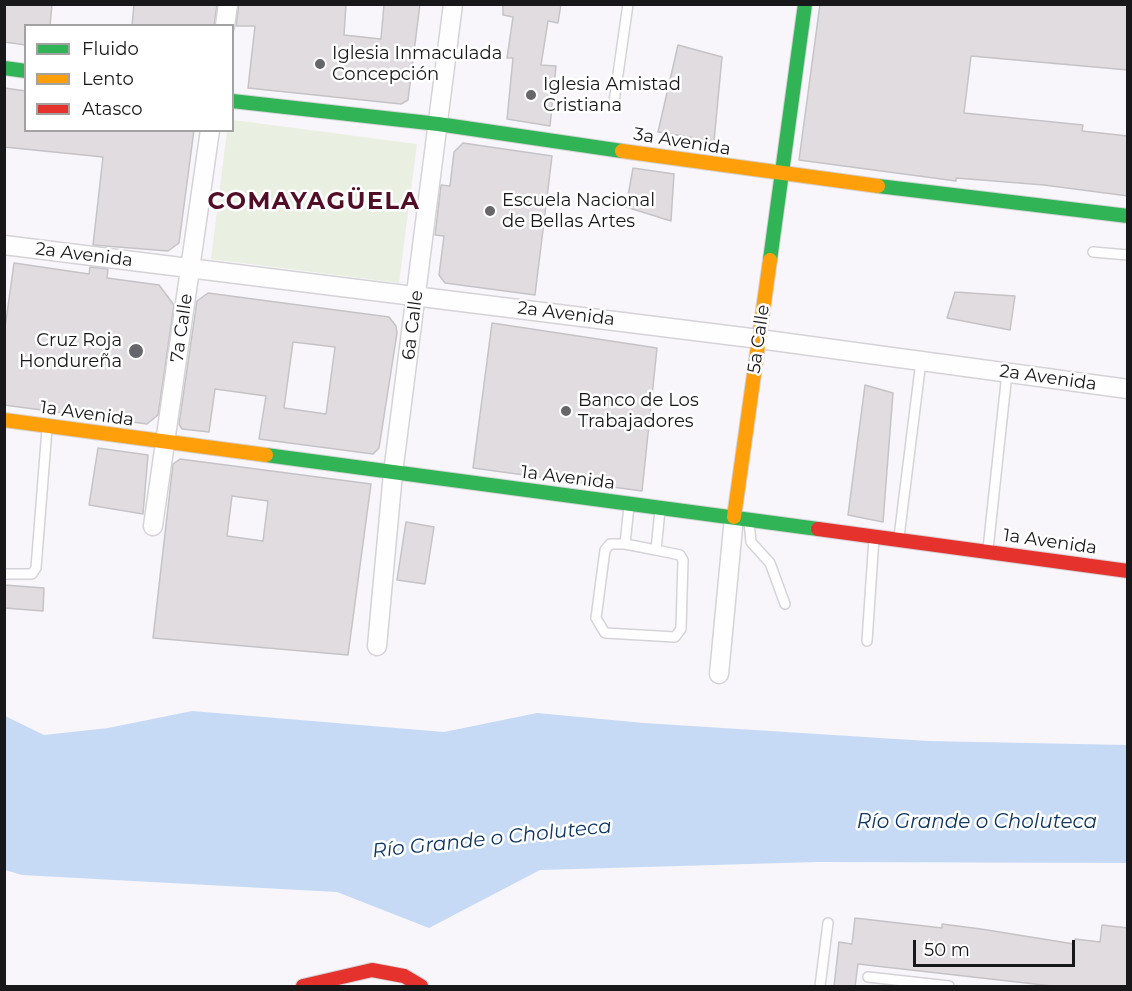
<!DOCTYPE html>
<meta charset="utf-8">
<style>
body{margin:0}
#map{position:relative;width:1132px;height:991px;overflow:hidden;background:#f8f6fb;font-family:Montserrat,sans-serif}
canvas{display:block}
.frame{position:absolute;inset:0;border:6px solid #18171a;pointer-events:none}
.legend{position:absolute;left:24px;top:24px;width:210px;height:108px;box-sizing:border-box;background:#fff;border:2px solid #a3a2a3;margin:0;padding:8px 10px;list-style:none;font-size:18px;color:#18171a}
.legend li{display:flex;align-items:center;gap:12px;height:30px}
.legend b{width:30px;border:2px solid #a3a2a3}
.scale{position:absolute;left:913px;top:940px;width:162px;height:27px;box-sizing:border-box;border:3px solid #18171a;border-top:0;padding-left:8px;font-size:18px;line-height:21px;white-space:nowrap;color:#18171a;-webkit-text-stroke:4px #fff;paint-order:stroke}
</style>
<div id="map">
<canvas width="1132" height="991"></canvas>
<div class="frame"></div>
<ul class="legend">
<li><b style="height:8px;background:#30b455"></b>Fluido</li>
<li><b style="height:8px;background:#ff9f0a"></b>Lento</li>
<li><b style="height:8px;background:#e5322d"></b>Atasco</li>
</ul>
<div class="scale">50 m</div>
</div>
<script>
const g = document.querySelector('canvas').getContext('2d');
g.lineJoin = 'round';
function fill(path, color) { g.fillStyle = color; g.fill(path, 'evenodd'); }
const poly = rows => new Path2D(rows.map(r => 'M' + r).join(''));
function trace(path, color, width, dash) { g.strokeStyle = color; g.lineWidth = width; g.lineCap = dash ? 'butt' : 'round'; g.setLineDash(dash || []); g.stroke(path); }
function write(font, color, halo, rows, align = 'center') {
  g.font = font + ' Montserrat,sans-serif'; g.lineWidth = 5; g.setLineDash([]); g.textBaseline = 'middle'; g.strokeStyle = halo; g.fillStyle = color; for (const [text, x, y, turn = 0] of rows) {
    g.save(); g.translate(x, y); g.rotate((+turn || 0) * Math.PI / 180); g.textAlign = isNaN(turn) ? turn : align; if (halo) g.strokeText(text, 0, 0); g.fillText(text, 0, 0); g.restore();
  }
}
fill(poly([
 [233,120,417,144,399,283,211,259,227,131,232,130]
]), '#e9efe1');
fill(poly([
 [192,711,444,732,537,713,644,723,928,741,1127,745,1127,863,818,862,540,870,429,928,337,892,22,875,5,870,5,716,44,735,108,728]
]), '#c6daf5');
const building = poly([
 [4,4,52,4,50,26,26,26,26,45,4,42,4,4],
 [134,4,217,4,214,26,132,26,134,4],
 [239,4,346,4,344,35,381,39,384,4,420,4,408,100,401,104,248,88,255,26,236,26,239,4],
 [503,4,561,4,558,23,548,21,541,65,556,66,550,126,507,119,513,58,507,58,513,17,503,15,503,4],
 [820,4,1128,4,1128,70,971,56,964,113,1083,125,1082,131,1128,136,1128,196,1044,185,956,178,956,181,799,160,820,4],
 [678,45,722,57,714,141,658,132,678,45],
 [4,88,26,91,26,130,194,130,179,243,168,251,93,245,103,157,4,147,4,88],
 [463,143,552,156,535,295,445,283,439,275,444,236,435,235,441,185,450,186,454,152,463,143],
 [633,168,674,174,671,221,626,207,633,168],
 [14,263,89,274,90,267,108,269,107,278,159,285,174,305,158,415,147,424,4,405,4,335,14,263],
 [955,292,1015,296,1010,330,947,318,955,292],
 [208,293,389,317,396,326,397,333,379,448,373,454,259,439,266,396,215,389,209,432,182,429,179,424,197,301,208,293],
 [293,342,335,347,326,414,284,408,293,342],
 [492,323,657,348,642,491,473,468,492,323],
 [865,385,893,393,883,522,848,515,865,385],
 [98,448,148,455,143,514,89,505,98,448],
 [180,459,371,484,348,655,153,638,173,464,180,459],
 [232,496,268,501,263,541,227,536,232,496],
 [406,522,434,527,425,584,397,580,406,522],
 [4,585,44,588,43,611,4,608,4,585],
 [855,918,942,928,942,924,981,929,1074,944,1075,939,1100,942,1102,925,1128,928,1128,987,1061,987,858,964,855,987,834,987,839,942,852,944,855,918]
]);
fill(building, '#e0dce0');
trace(building, '#c6c3c7', 1.5);
const lane = poly([
 [614,102,628,4],
 [1093,252,1128,255],
 [629,506,625,544,610,544,605,550,596,618,605,633,675,637,681,629,683,560,680,555,656,550,660,510],
 [749,522,751,542,770,563,785,604],
 [899,537,921,361],
 [625,544,656,550],
 [988,549,1007,373],
 [4,574,32,574,36,568,47,429],
 [867,641,874,538],
 [868,977,949,986],
 [820,986,828,923]
]);
const street = poly([
 [225,26,228,4],
 [4,245,759,339,1128,389],
 [153,526,210,130],
 [377,646,393,473,453,4],
 [719,674,734,517]
]);
const fast = poly([
 [4,68,26,71],
 [232,101,438,124,622,151],
 [878,186,1128,216],
 [770,260,805,4],
 [266,455,818,529]
]);
const slow = poly([
 [622,151,878,186],
 [4,420,266,455],
 [734,517,770,260]
]);
const jam = poly([
 [818,529,1128,571],
 [303,986,372,970,404,976,421,986]
]);
trace(lane, '#d5d3d7', 12);
trace(street, '#d5d3d7', 21);
trace(fast, '#d5d3d7', 16);
trace(slow, '#d5d3d7', 16);
trace(jam, '#d5d3d7', 16);
trace(lane, '#fefefe', 9);
trace(street, '#fefefe', 18);
trace(fast, '#30b455', 14);
trace(slow, '#ff9f0a', 14);
trace(jam, '#e5322d', 14);
for (const [x, y, r, color] of [
 [320,64,6,"#666569"],
 [531,95,6,"#666569"],
 [490,211,6,"#666569"],
 [136,351,8,"#666569"],
 [566,411,6,"#666569"]
]) { const dot = new Path2D(); dot.arc(x, y, r, 0, 2 * Math.PI); g.fillStyle = color; g.fill(dot); trace(dot, '#fff', 2); }
write('18px', '#18171a', '#fff', [
 ["Iglesia Inmaculada",332,54],
 ["Concepción",332,75],
 ["Iglesia Amistad",543,85],
 ["Cristiana",543,106],
 ["Escuela Nacional",502,201],
 ["de Bellas Artes",502,222],
 ["Cruz Roja",122,341,"right"],
 ["Hondureña",122,362,"right"],
 ["Banco de Los",578,401],
 ["Trabajadores",578,422]
], 'left');
write('18px', '#18171a', '#fff', [
 ["3a Avenida",682,142,9],
 ["2a Avenida",84,255,7],
 ["2a Avenida",566,314,7],
 ["6a Calle",413,325,-83],
 ["7a Calle",182,328,-82],
 ["5a Calle",759,339,-82],
 ["2a Avenida",1048,378,8],
 ["1a Avenida",87,414,8],
 ["1a Avenida",568,478,7],
 ["1a Avenida",1050,542,8]
]);
write('italic 20px', '#0c3663', '#fff', [
 ["Río Grande o Choluteca",977,822],
 ["Río Grande o Choluteca",492,839,-6]
]);
g.letterSpacing = '1.5px';
write('bold 24px', '#520e27', '#fff', [
 ["COMAYAGÜELA",314,202]
]);
g.letterSpacing = '0px';
</script>
